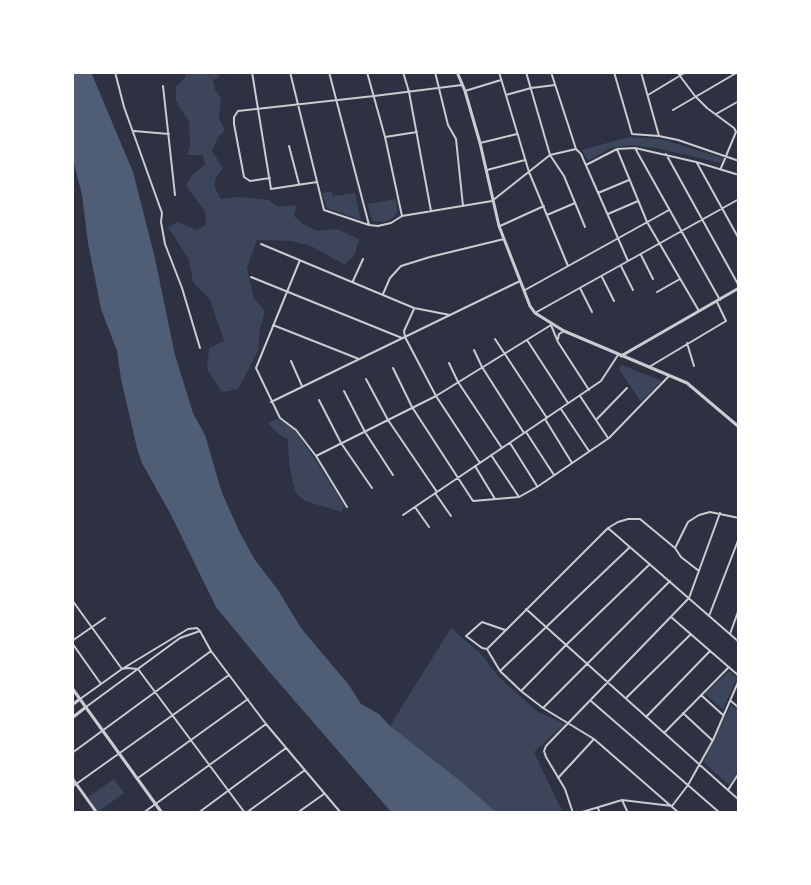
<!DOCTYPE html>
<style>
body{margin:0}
#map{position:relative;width:811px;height:885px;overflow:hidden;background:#2d3142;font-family:Karla,sans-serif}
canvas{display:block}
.frame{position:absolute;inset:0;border:74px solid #fff;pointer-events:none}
</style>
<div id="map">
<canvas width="811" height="885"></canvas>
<div class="frame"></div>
</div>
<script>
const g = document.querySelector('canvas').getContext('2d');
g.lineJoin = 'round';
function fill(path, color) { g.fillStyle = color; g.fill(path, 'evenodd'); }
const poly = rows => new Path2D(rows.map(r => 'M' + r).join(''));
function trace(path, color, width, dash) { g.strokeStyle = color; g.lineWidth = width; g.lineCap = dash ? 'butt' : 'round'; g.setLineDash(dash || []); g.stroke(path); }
fill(poly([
 [187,72,217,72,220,77,213,80,215,90,221,98,219,119,225,130,218,137,212,151,223,168,215,179,215,188,221,199,239,197,269,200,279,207,297,205,294,216,303,224,318,231,337,229,359,239,355,254,345,265,311,246,291,241,257,240,247,268,254,299,265,311,260,329,258,351,238,389,222,392,207,369,209,348,224,341,210,300,193,282,189,260,168,227,178,222,197,230,206,225,205,211,186,186,192,175,205,164,203,155,187,155,190,147,189,122,176,101,176,86,184,79],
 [629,137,661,139,723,158,720,163,656,148,630,145,611,148,588,161,582,150],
 [331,191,333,196,355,193,361,220,327,208,322,193],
 [396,199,397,212,393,218,385,222,373,221,367,204],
 [622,365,662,381,641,402,619,369],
 [277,419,293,428,317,462,344,506,342,512,305,501,299,496,295,491,289,464,288,440,277,433,268,423],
 [451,628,480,653,499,677,538,712,565,724,534,752,563,813,494,813,390,726],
 [729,671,737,678,723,709,705,694],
 [731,705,739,711,739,769,729,785,703,762],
 [114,779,124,793,98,812,88,797]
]), '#3c4559');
fill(poly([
 [72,72,91,72,133,172,154,254,175,355,193,413,205,435,222,493,240,533,255,560,278,590,301,628,349,685,361,704,379,714,390,726,464,784,497,813,392,813,267,669,216,607,171,515,142,463,137,448,121,379,117,351,101,309,88,243,82,195,72,155]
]), '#4f5d75');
trace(poly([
 [115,72,124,107,162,213,161,222,165,244,182,288,200,348],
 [252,72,271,189,317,182],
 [290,72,324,210,369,225,378,226,391,223,402,216,492,201,550,155,576,149,581,154,628,261],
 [329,72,369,225],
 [367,72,385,137,402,216],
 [403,72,409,92,431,211],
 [435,72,448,125,456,139,463,206],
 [499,72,529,172,568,266],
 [526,72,550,155,564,176,585,227],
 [551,72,576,149],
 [614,72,632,134,659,136,678,140,739,161],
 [641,72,659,136],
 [677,72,695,96,707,108,734,128,736,132,721,168],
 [163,86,175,195],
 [465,91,501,80],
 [506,95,531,88,555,85],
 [648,95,686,72],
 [673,110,738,72],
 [716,114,739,101],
 [134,131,169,134],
 [385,137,417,132],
 [480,143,517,134],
 [289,146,299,184],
 [635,148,720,300],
 [617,149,647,222,699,311],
 [666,154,739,286],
 [697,163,739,239],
 [586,165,617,149,635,148,696,162,739,175],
 [487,170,525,160],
 [270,178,250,181,244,177,234,124,234,117,238,111,374,96,462,85],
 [598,193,629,180],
 [608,214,638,201],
 [547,215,575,203],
 [500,226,544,206],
 [261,244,414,308,450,315],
 [641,255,653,279],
 [300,260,256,368,280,418,296,430,316,456,347,507],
 [621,266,633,290],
 [251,277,402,338],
 [602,277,614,301],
 [353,281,363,259],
 [580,288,592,312],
 [525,290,669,210],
 [657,292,680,279],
 [383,294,390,278,401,266,430,257,504,239],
 [414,309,404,331,405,337,436,396,480,463],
 [535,313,739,199],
 [273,325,359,359],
 [495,339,547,418],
 [558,339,559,334,564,331],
 [527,340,568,403],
 [687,343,694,366],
 [474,350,482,367,524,433],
 [291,361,302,386],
 [449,363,458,382,502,448],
 [649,367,726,321,717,302],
 [393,368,412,407,473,501,519,497,537,487,609,438,669,376],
 [366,379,388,420,437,492],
 [344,391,365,432,393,475],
 [580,396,608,438],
 [319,400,341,443,372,488],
 [271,402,520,281],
 [561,409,589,451],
 [545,419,572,463],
 [596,420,627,388],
 [526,432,554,475],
 [510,443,537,486],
 [491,455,519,497],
 [316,456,436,396,551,325,558,342,589,390],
 [475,466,495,499],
 [435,493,451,516],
 [415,507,429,527],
 [403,515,601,381,618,355],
 [608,528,739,642],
 [675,548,688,522,699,515,710,512,739,518],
 [72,600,122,669],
 [526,609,739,800],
 [709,616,739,538],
 [671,617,739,676],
 [200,631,211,651,266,724,341,813],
 [730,634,739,609],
 [72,641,105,618],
 [72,643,101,684],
 [487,649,608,528,618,522,628,519,640,519,675,548,681,557,699,571],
 [487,649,500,671,521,691,543,708,594,739,679,813],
 [487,649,482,648,466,636,482,622,505,630],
 [122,669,127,668,138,669,245,813],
 [500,671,630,547],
 [522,690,566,645,650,564],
 [701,695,723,715],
 [626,698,691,634],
 [80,699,122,669,188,629,197,628,200,631],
 [591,701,720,813],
 [731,701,739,708],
 [86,707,180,638,200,631],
 [543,708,670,581],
 [683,713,712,740],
 [646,717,710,651],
 [664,733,729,667],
 [72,753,211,651],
 [138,778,248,699],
 [558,778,594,739],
 [72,787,229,675],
 [728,790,739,773],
 [622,800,628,813],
 [598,808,600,813],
 [143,813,266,724],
 [198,813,286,748],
 [246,813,305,770],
 [297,813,324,794],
 [573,813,565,789,546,757,544,751,546,746,689,598,720,513],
 [579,813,622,800,672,806,688,785,713,740,739,680]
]), '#caccd0', 2);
trace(poly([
 [457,72,465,91,480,143,499,226,530,306,535,313,564,331,687,383,739,427],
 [621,356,739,288],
 [72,688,162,813],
 [72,705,80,699],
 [72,718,86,707],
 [72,778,97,813]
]), '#caccd0', 3);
</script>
